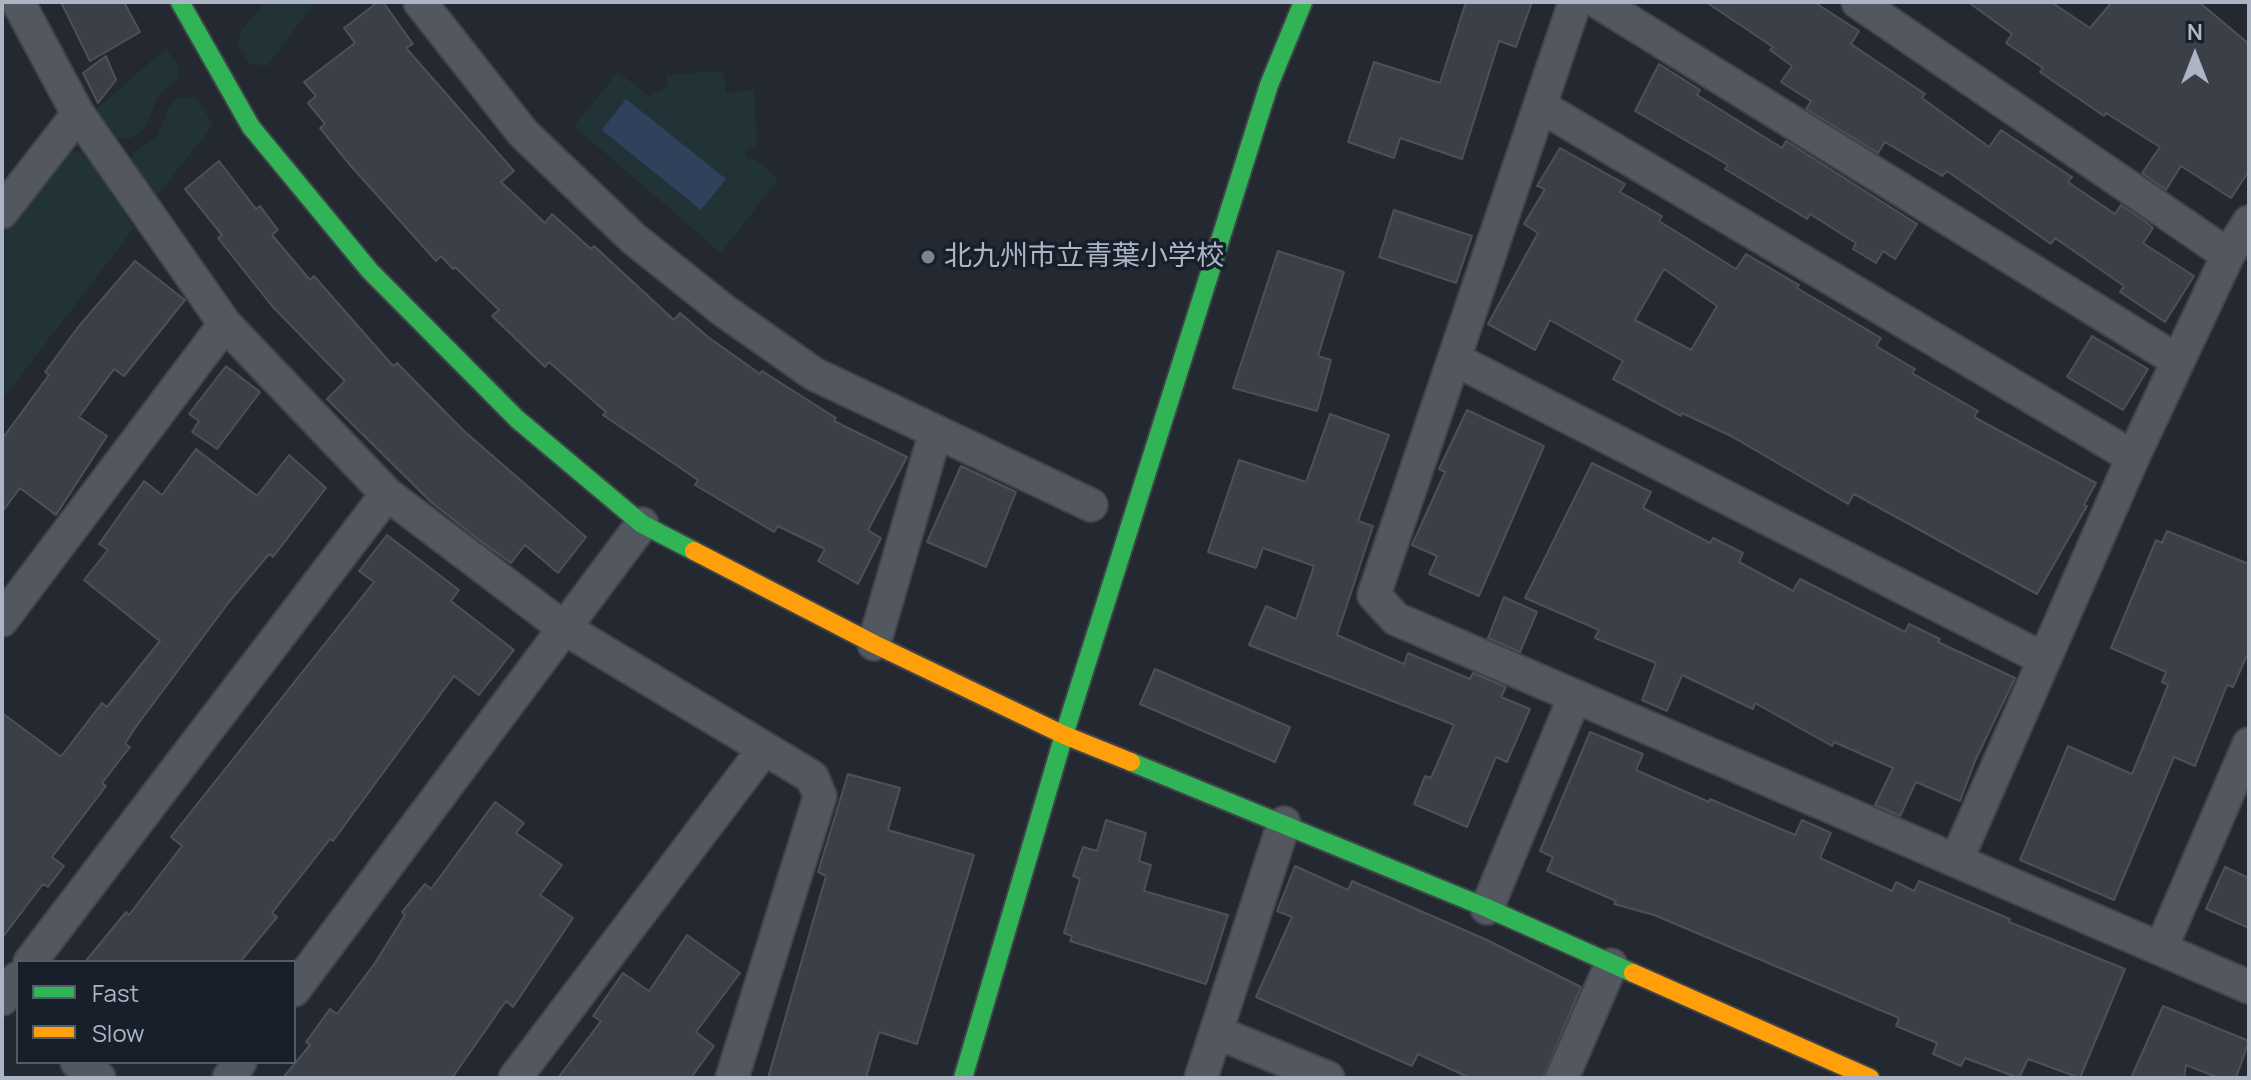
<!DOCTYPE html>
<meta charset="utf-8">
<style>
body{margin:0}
#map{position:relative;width:2251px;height:1080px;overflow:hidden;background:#242931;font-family:Manrope,sans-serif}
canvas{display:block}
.frame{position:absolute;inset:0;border:4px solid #abb5c4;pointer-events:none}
.legend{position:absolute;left:16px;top:960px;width:280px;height:104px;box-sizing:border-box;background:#171f2b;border:2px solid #525b68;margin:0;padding:10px 14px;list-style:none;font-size:24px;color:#abb5c4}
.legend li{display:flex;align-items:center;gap:16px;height:40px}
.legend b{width:40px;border:2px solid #525b68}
.north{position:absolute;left:2155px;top:16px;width:80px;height:80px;-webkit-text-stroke:6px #171f2b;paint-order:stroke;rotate:0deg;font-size:22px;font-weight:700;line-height:32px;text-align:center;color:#abb5c4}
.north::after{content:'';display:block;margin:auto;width:28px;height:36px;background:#abb5c4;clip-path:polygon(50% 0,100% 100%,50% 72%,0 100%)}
</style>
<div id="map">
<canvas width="2251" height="1080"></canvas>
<div class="frame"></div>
<ul class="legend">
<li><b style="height:10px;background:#30b455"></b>Fast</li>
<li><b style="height:10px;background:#ff9f0a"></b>Slow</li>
</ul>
<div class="north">N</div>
</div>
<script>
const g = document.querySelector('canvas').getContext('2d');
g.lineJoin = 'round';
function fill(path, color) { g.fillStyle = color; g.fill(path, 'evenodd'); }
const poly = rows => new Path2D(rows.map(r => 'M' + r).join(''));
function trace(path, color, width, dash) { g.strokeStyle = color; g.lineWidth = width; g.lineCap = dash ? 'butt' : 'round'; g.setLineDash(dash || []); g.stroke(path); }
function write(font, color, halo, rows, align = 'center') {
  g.font = font + ' Manrope,"Noto Sans JP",sans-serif'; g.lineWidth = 7; g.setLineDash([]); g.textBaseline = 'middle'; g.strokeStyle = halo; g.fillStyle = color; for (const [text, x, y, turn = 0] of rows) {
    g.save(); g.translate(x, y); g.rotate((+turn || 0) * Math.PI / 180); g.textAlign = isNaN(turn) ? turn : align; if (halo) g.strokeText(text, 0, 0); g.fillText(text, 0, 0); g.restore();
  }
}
fill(poly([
 [265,2,315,2,267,66,249,63,237,43,241,31],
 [166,48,179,68,178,78,159,95,144,129,130,138,112,139,95,111],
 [723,71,726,93,754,90,757,147,745,150,746,159,755,159,778,179,721,253,574,126,618,72,649,96,668,87,666,75],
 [188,97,197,98,213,125,153,201,129,165,135,152,157,137,169,107,177,98],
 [66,151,86,152,134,228,2,400,2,234]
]), '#213337');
fill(poly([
 [626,99,726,179,701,210,602,130]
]), '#2f415b');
const building = poly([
 [61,2,124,2,140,32,90,61,61,2],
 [378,2,383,2,413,44,406,48,514,171,501,182,545,223,552,214,591,249,594,246,674,320,680,313,708,337,760,374,762,371,836,418,834,421,907,457,868,530,881,538,858,584,818,561,825,549,778,526,774,532,695,485,698,480,603,415,606,412,549,362,545,367,492,316,499,310,455,267,453,269,441,256,436,261,350,165,320,128,325,124,308,103,316,96,304,82,355,43,344,28,378,2],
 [1466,2,1532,2,1516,47,1499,41,1462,159,1400,138,1394,158,1348,142,1374,62,1440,83,1466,2],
 [1706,2,1814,2,1859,31,1851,44,1925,94,1922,98,1989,147,2001,130,2072,177,2068,182,2115,214,2121,205,2146,222,2153,228,2143,243,2194,276,2165,322,2120,292,2124,286,2055,238,2051,244,1947,171,1942,176,1885,142,1878,153,1806,109,1811,101,1781,82,1792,66,1770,50,1773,47,1706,2],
 [1968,2,2051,2,2090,28,2112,2,2199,2,2249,44,2249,171,2231,198,2181,166,2166,190,2142,173,2160,147,2106,113,2104,116,2040,72,2043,68,2006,43,2012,34,1968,2],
 [106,56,116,80,98,103,83,73,106,56],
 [1659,64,1700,90,1697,95,1782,148,1786,141,1917,224,1895,259,1883,251,1876,263,1853,249,1856,243,1810,214,1807,219,1725,169,1728,165,1635,111,1659,64],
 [1560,148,1625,184,1620,192,1662,216,1659,221,1736,269,1746,254,1799,285,1797,288,1881,338,1876,346,1915,369,1912,373,1978,411,1974,417,2096,483,2084,505,2087,506,2037,594,1854,494,1848,504,1731,436,1682,413,1681,416,1613,379,1623,361,1550,320,1535,350,1488,324,1538,233,1524,224,1545,189,1537,186,1560,148],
 [1664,269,1717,306,1691,350,1635,320,1664,269],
 [219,161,256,209,260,206,278,230,272,235,310,280,314,276,393,366,397,363,464,431,586,537,558,573,525,545,511,563,479,540,431,502,327,399,345,381,272,306,218,238,222,235,185,189,219,161],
 [1394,210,1472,236,1456,283,1379,257,1394,210],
 [1278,251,1344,272,1318,356,1331,360,1317,411,1233,388,1278,251],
 [135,261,185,300,124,376,114,369,79,417,107,436,56,515,20,488,2,512,2,439,49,375,45,372,79,326,135,261],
 [2092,336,2148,369,2123,410,2067,377,2092,336],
 [226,366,260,392,217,449,192,432,199,421,189,414,226,366],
 [1467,410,1544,446,1479,596,1429,574,1437,556,1412,545,1445,472,1439,469,1467,410],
 [1330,414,1389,435,1358,521,1373,526,1337,635,1404,664,1408,653,1470,679,1473,673,1506,687,1501,697,1530,709,1507,762,1496,757,1467,827,1414,804,1425,776,1431,778,1454,725,1249,645,1266,606,1296,619,1314,566,1263,548,1256,568,1208,552,1239,460,1306,482,1330,414],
 [196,449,257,496,289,455,326,488,273,557,269,554,229,602,135,728,125,744,130,747,102,783,106,786,52,857,64,866,48,887,43,884,2,938,2,713,60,756,63,754,102,703,107,707,160,641,84,580,108,550,99,544,144,481,162,495,196,449],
 [1592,463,1651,492,1643,508,1710,543,1713,538,1743,553,1739,562,1793,591,1800,579,1905,632,1909,624,1940,639,1938,642,2015,678,1975,761,1960,801,1916,782,1900,816,1875,805,1893,768,1834,742,1832,746,1755,703,1753,709,1682,675,1667,711,1642,700,1656,663,1595,638,1599,630,1525,598,1592,463],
 [961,466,1016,492,986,567,927,542,961,466],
 [2167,531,2249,564,2249,651,2233,687,2227,685,2195,766,2174,757,2114,900,2020,860,2068,746,2132,774,2168,685,2162,682,2166,672,2111,648,2156,540,2162,543,2167,531],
 [387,535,459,590,451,601,514,650,479,695,454,676,333,841,330,839,272,913,277,917,240,962,85,962,126,912,129,915,182,846,171,837,374,582,359,571,387,535],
 [1504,597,1537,612,1520,652,1488,638,1504,597],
 [1155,669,1290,727,1275,762,1140,704,1155,669],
 [1590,732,1643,754,1636,770,1709,802,1710,799,1795,835,1802,820,1831,833,1820,858,1892,891,1896,882,1914,891,1919,881,2010,919,2009,922,2125,969,2080,1078,2028,1059,2019,1078,1965,1058,1961,1066,1933,1054,1937,1043,1896,1026,1899,1018,1654,915,1614,904,1616,901,1547,871,1553,857,1540,851,1590,732],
 [848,774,900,788,888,830,974,855,917,1044,879,1032,866,1078,768,1078,826,876,818,872,848,774],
 [495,802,524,823,516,833,562,865,540,895,573,918,513,1007,506,1001,452,1078,283,1078,310,1045,306,1042,330,1009,337,1014,375,963,405,915,402,912,425,884,431,889,495,802],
 [1106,820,1146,833,1139,861,1151,865,1144,891,1228,915,1206,984,1070,941,1072,936,1064,933,1080,879,1073,876,1083,847,1097,851,1106,820],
 [1295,866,1348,890,1352,881,1487,940,1581,987,1543,1078,1470,1078,1418,1054,1412,1066,1256,997,1292,917,1277,911,1295,866],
 [2225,867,2249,878,2249,928,2206,909,2225,867],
 [687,935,740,973,696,1032,714,1046,691,1078,558,1078,601,1021,593,1016,623,973,649,991,687,935],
 [2163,1006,2249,1041,2236,1078,2219,1078,2186,1065,2184,1078,2131,1078,2163,1006]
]);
fill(building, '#3b4048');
trace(building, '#4b505a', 2);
const street = poly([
 [18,2,78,114,225,324,387,494,564,628,812,777,820,796,732,1078],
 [420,2,523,133,634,239,723,310,814,374,1091,505],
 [1575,2,1374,595,1396,619,2249,987],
 [1598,2,2178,361],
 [1858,2,2228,255],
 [1540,106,2133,457],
 [2,212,78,114],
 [1454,359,2044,659],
 [2,620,225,324],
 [874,644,935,434],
 [1957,859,2133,457,2228,255,2249,222],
 [1487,908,1575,696],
 [2162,946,2249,744],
 [30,962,387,494],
 [294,990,642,524],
 [2,999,18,978],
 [1216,1032,1328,1078],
 [77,1062,99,1078],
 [229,1078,240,1062],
 [515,1078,764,749],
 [1201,1078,1284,823],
 [1562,1078,1611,965]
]);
const fast = poly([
 [180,2,251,127,370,271,517,419,642,524,694,551],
 [1131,762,1487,908,1633,973],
 [963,1078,1064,735,1269,85,1303,2]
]);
const slow = poly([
 [694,551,874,644,1064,735,1131,762],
 [1633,973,1870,1078]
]);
trace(street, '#40444a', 36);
trace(fast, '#40444a', 22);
trace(slow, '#40444a', 22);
trace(street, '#535860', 32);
trace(fast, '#30b455', 18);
trace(slow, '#ff9f0a', 18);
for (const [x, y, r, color] of [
 [928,257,8,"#7c8491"]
]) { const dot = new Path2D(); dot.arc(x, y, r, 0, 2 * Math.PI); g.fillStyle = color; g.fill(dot); trace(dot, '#171f2b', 3); }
write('28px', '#abb5c4', '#171f2b', [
 ["北九州市立青葉小学校",944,257]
], 'left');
</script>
